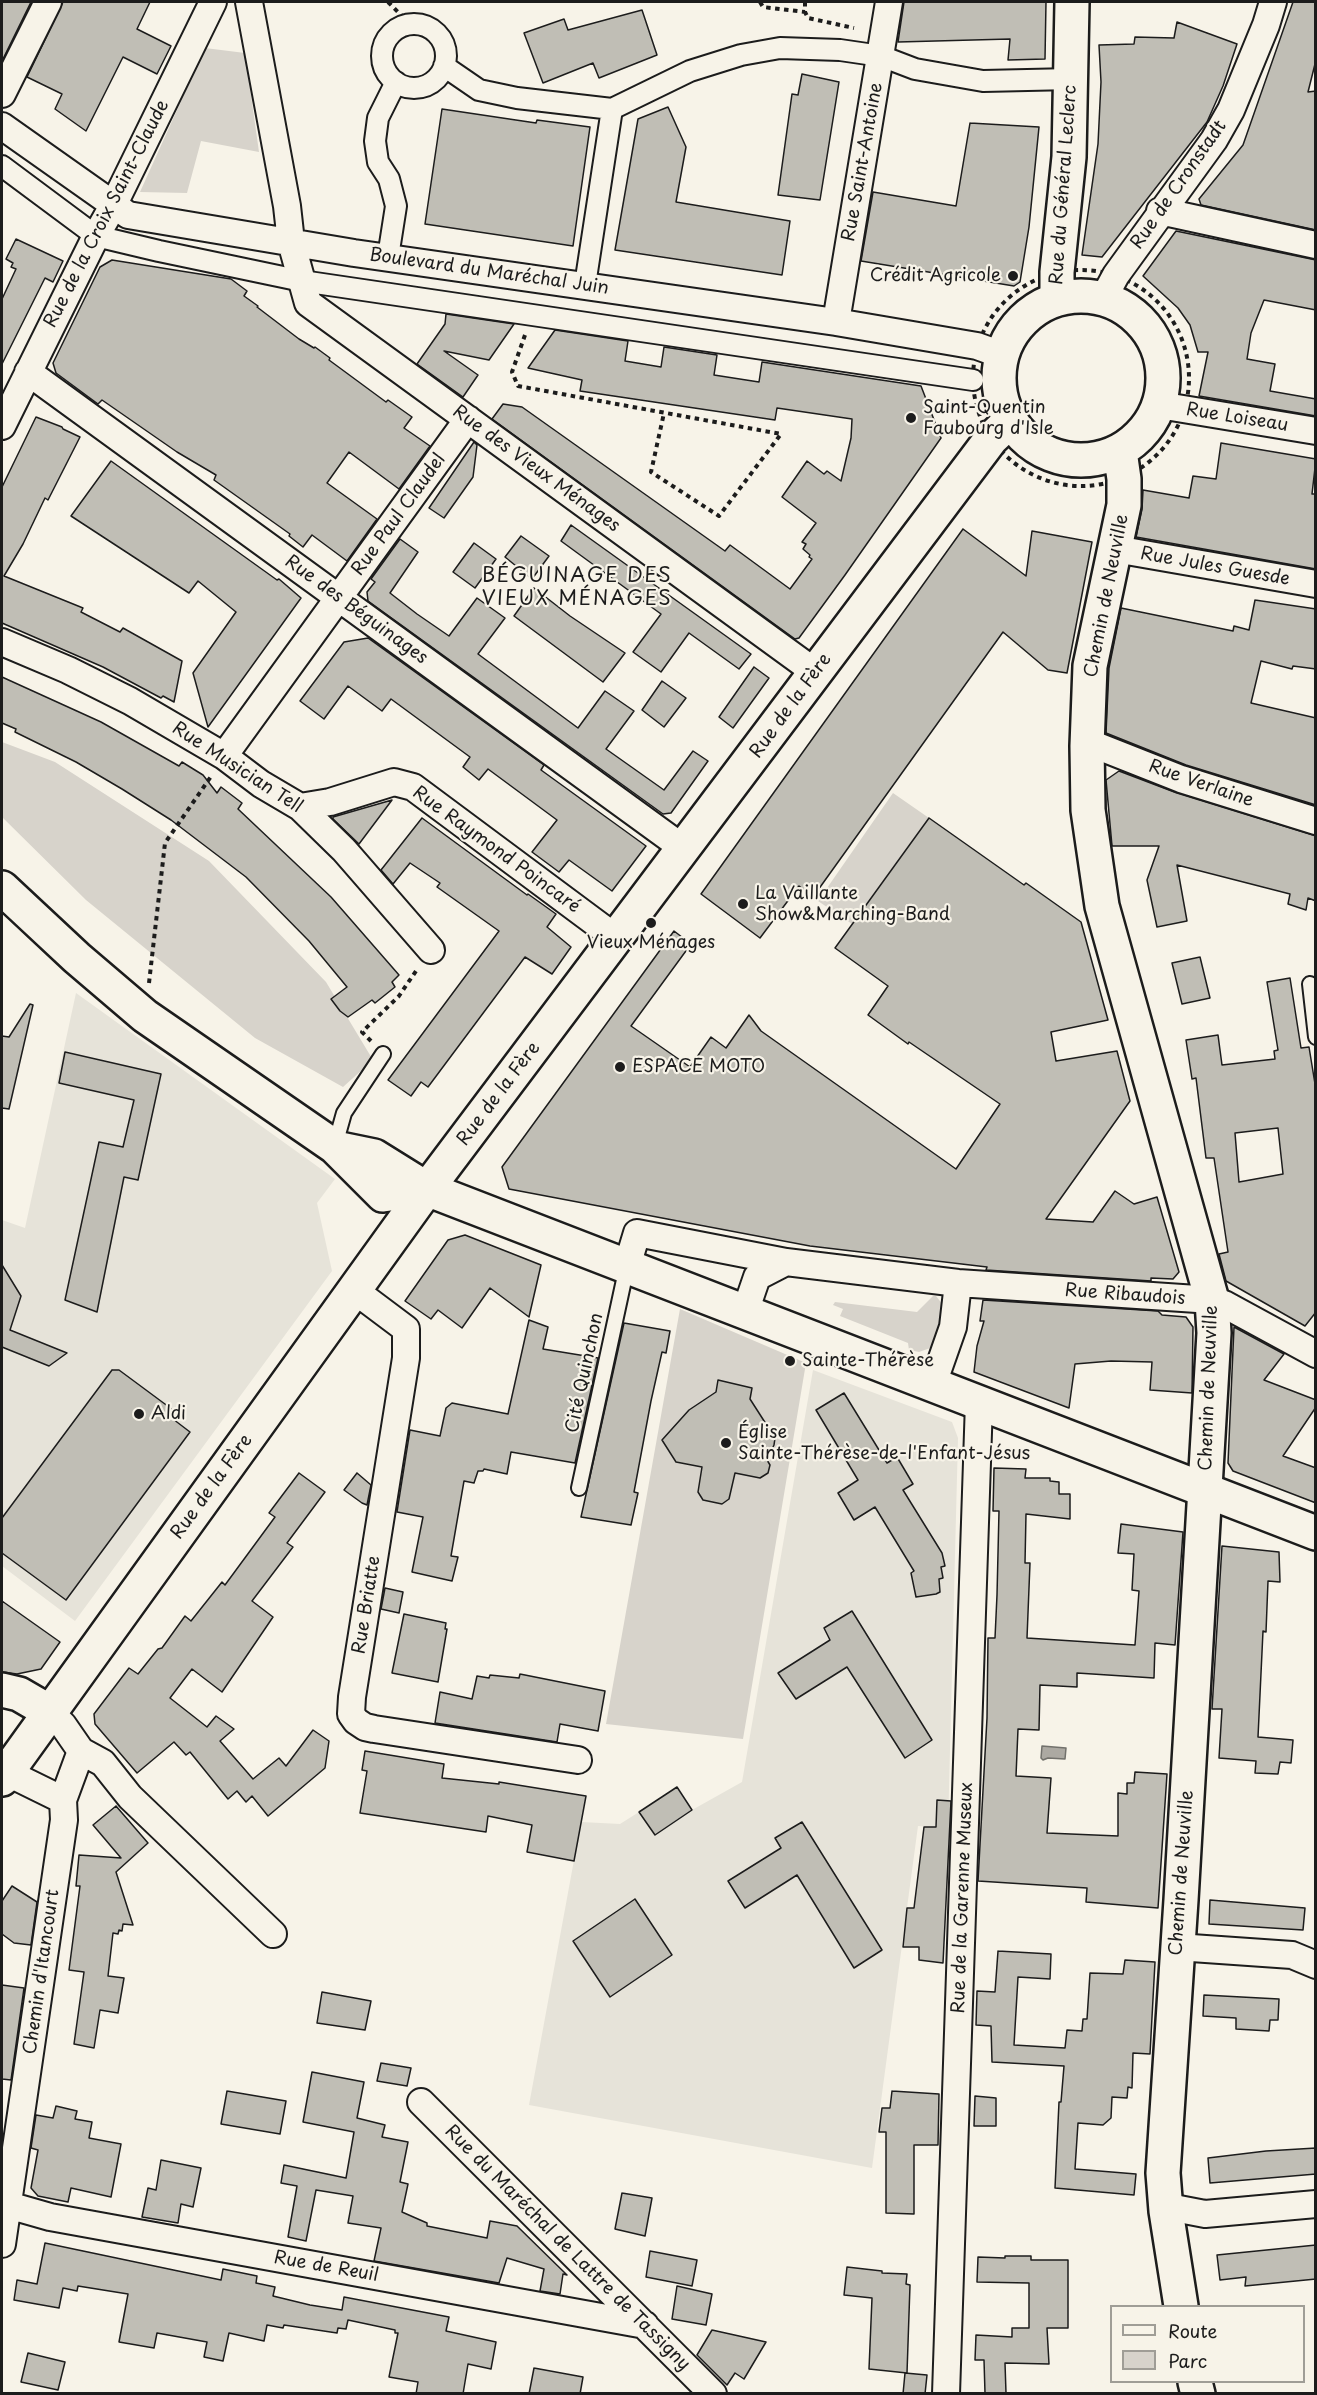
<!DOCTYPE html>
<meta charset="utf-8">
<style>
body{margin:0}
#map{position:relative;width:1317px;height:2395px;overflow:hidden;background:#f7f3e8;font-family:"Playpen Sans",sans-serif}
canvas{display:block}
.frame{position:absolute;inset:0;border:3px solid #1c1c1c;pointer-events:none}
.legend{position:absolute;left:1110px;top:2305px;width:195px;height:78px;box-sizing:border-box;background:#f7f3e8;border:2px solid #9f9d96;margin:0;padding:8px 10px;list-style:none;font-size:18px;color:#1c1c1c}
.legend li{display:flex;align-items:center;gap:12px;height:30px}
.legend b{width:30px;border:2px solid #9f9d96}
</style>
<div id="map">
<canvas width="1317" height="2395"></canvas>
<div class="frame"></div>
<ul class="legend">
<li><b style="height:8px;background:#f7f3e8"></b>Route</li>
<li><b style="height:16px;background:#d7d3cb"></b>Parc</li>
</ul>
</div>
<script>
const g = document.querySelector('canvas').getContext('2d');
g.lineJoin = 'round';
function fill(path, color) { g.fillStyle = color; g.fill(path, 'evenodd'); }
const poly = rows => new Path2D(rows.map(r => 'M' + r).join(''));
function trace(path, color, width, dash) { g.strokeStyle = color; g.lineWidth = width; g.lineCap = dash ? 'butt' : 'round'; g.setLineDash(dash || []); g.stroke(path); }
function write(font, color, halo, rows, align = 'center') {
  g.font = font + ' "Playpen Sans",sans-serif'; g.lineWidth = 4.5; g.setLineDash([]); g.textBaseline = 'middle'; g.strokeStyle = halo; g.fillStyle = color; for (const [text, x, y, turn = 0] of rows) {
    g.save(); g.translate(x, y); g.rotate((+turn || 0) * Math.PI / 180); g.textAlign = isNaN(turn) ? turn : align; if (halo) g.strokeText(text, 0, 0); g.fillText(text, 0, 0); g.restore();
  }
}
fill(poly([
 [76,993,335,1179,317,1203,332,1271,75,1621,2,1566,2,1220,25,1228],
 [813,1370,952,1422,958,1438,948,1828,918,1826,872,2168,529,2105,581,1822,620,1824,639,1812,655,1835,692,1810,742,1782]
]), '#e6e3d9');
fill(poly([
 [205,48,245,53,259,152,201,141,187,193,140,192],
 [2,742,55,762,209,861,326,982,373,1060,343,1087,255,1038,86,900,2,817],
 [893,793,929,818,852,924,818,901],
 [933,1296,936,1296,943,1305,940,1334,933,1347,919,1352,909,1350,908,1343,840,1316,843,1309,833,1305,835,1302,917,1312],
 [680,1309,806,1363,743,1739,606,1724]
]), '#d7d3cb');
const water = poly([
 [1042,1746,1066,1748,1065,1759,1048,1758,1043,1760,1041,1758,1042,1746]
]);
fill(water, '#aca9a2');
trace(water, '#72716c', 1.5);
const building = poly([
 [2,2,31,2,2,61,2,2],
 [63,2,150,2,137,29,171,46,157,74,123,57,86,131,55,109,62,94,27,77,63,2],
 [904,2,1046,2,1045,59,1008,60,1010,39,898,42,904,2],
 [1293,2,1316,2,1316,60,1308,92,1316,91,1316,230,1201,205,1199,199,1243,145,1293,2],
 [642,10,657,55,599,78,593,63,543,83,524,33,564,19,568,30,642,10],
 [1177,22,1237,44,1223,86,1207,122,1102,257,1082,255,1098,144,1101,82,1099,45,1134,44,1135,37,1174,38,1177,22],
 [802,74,839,82,820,200,778,195,792,94,798,95,802,74],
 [668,107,686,147,676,202,790,221,782,275,615,250,638,119,668,107],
 [442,109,536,123,537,120,590,127,573,246,425,224,442,109],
 [970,123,1039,127,1029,227,1020,282,1014,286,861,261,873,192,956,206,970,123],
 [1176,231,1316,260,1316,310,1264,300,1251,333,1247,359,1275,364,1270,391,1316,399,1316,416,1199,396,1208,352,1198,352,1190,325,1178,308,1143,276,1176,231],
 [16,239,63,261,53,282,45,278,2,364,2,299,16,269,11,267,13,263,6,259,16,239],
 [112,260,231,279,247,291,244,296,258,306,257,307,299,339,314,348,315,347,330,358,329,360,386,402,388,400,412,417,404,428,430,446,399,489,349,452,327,483,377,519,347,561,312,535,303,547,289,536,290,534,214,480,216,475,177,452,102,400,98,404,56,373,53,363,100,267,112,260],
 [446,314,514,324,489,360,444,351,478,375,463,397,417,364,445,324,446,314],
 [555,330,628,341,625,361,661,367,664,347,717,355,714,375,759,382,762,362,921,386,941,438,845,575,799,638,795,639,492,419,503,404,522,407,725,551,730,545,790,589,812,559,809,557,810,555,803,549,806,544,802,542,816,523,782,497,807,461,824,474,827,471,841,481,851,438,852,419,777,408,775,420,580,391,582,380,528,368,555,330],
 [36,417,62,427,63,429,80,437,48,500,45,498,23,544,4,576,83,608,81,612,120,632,123,628,182,661,174,702,163,696,161,698,103,667,2,623,2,487,36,417],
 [474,442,477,445,473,477,444,518,429,508,474,442],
 [1221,443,1316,459,1312,494,1316,494,1316,569,1136,537,1142,509,1143,490,1189,498,1193,476,1216,479,1221,443],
 [111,461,277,580,279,579,301,598,208,727,193,673,236,612,198,581,189,593,71,516,111,461],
 [571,525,751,654,739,669,689,633,661,672,633,652,661,614,561,541,571,525],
 [963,529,1026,576,1032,531,1092,542,1067,673,1048,670,1003,632,813,897,799,886,760,938,701,894,963,529],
 [521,536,549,556,532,579,505,557,521,536],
 [400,539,418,552,390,593,417,614,449,636,477,598,505,618,478,654,578,728,605,691,634,711,606,749,664,790,693,751,708,761,671,813,663,814,368,601,367,592,375,582,371,579,400,539],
 [474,543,496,559,475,588,453,572,474,543],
 [534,588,570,616,625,653,603,682,514,616,534,588],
 [1255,600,1316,609,1316,669,1293,666,1292,669,1261,661,1251,703,1316,718,1316,805,1186,765,1106,733,1109,668,1121,608,1233,631,1234,626,1249,630,1255,600],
 [368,638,544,765,541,770,646,846,612,891,569,860,559,872,532,852,557,820,488,769,479,780,463,767,470,757,391,699,382,711,348,686,324,719,300,701,344,642,368,638],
 [754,667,769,678,733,728,719,717,754,667],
 [2,677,101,722,179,766,182,762,203,775,217,793,221,787,242,803,238,809,331,897,399,975,392,982,395,987,375,1003,372,1000,348,1017,340,1011,331,999,347,987,309,941,246,877,171,820,122,789,76,762,15,732,16,729,2,723,2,677],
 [662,681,686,698,664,727,642,710,662,681],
 [1119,771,1177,793,1316,836,1316,901,1308,898,1306,910,1288,904,1290,894,1177,865,1187,921,1157,927,1147,880,1159,846,1112,846,1106,780,1119,771],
 [392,800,359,844,333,819,333,817,392,800],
 [422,818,527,895,528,894,556,914,547,927,571,947,552,974,525,957,428,1087,421,1082,411,1096,388,1080,499,931,437,887,440,883,410,863,393,884,381,870,422,818],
 [929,818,1024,885,1026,883,1081,922,1108,1020,1051,1032,1056,1061,1117,1051,1130,1101,1046,1219,1093,1222,1115,1191,1134,1204,1157,1197,1179,1272,1173,1279,1151,1278,1151,1281,986,1270,987,1267,810,1246,509,1189,502,1167,674,931,691,944,631,1026,690,1067,711,1037,726,1048,749,1015,761,1031,956,1169,1000,1104,909,1042,908,1044,868,1015,888,986,835,948,929,818],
 [1200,957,1210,998,1182,1004,1172,963,1200,957],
 [1290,978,1301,1048,1309,1047,1316,1090,1316,1312,1305,1326,1226,1281,1219,1254,1228,1252,1214,1158,1206,1158,1196,1078,1192,1079,1186,1040,1218,1035,1222,1065,1275,1059,1274,1051,1278,1050,1267,982,1290,978],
 [1278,1128,1283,1174,1239,1182,1235,1133,1278,1128],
 [30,1004,33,1005,9,1109,2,1108,2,1036,9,1037,30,1004],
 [65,1052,161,1074,138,1180,124,1177,97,1312,65,1300,99,1142,123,1147,134,1100,59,1083,65,1052],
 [465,1235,541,1265,529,1317,490,1288,462,1328,438,1310,431,1319,405,1301,448,1240,465,1235],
 [2,1265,21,1296,10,1330,67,1353,49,1366,2,1347,2,1265],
 [983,1300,1158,1311,1162,1315,1186,1317,1193,1327,1192,1393,1150,1390,1152,1362,1111,1361,1075,1364,1069,1408,974,1372,977,1346,984,1321,980,1321,983,1300],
 [529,1320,548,1327,543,1349,598,1358,575,1463,511,1452,507,1474,484,1469,483,1471,478,1471,474,1483,464,1481,451,1556,458,1557,452,1581,412,1572,423,1517,397,1512,410,1430,440,1436,446,1408,452,1403,508,1414,529,1320],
 [624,1323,670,1331,666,1353,662,1352,651,1401,634,1492,638,1493,631,1525,581,1517,624,1323],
 [1234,1327,1284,1354,1264,1380,1316,1400,1316,1407,1283,1456,1316,1468,1316,1503,1233,1471,1228,1463,1234,1327],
 [112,1370,119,1370,173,1410,169,1416,190,1432,66,1600,2,1553,2,1518,112,1370],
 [718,1380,752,1388,750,1399,775,1438,774,1445,767,1460,770,1465,768,1473,760,1478,735,1473,729,1499,722,1504,703,1500,698,1492,702,1467,676,1462,662,1440,689,1410,716,1392,718,1380],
 [844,1393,887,1463,897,1457,913,1484,903,1490,942,1553,945,1566,941,1567,943,1578,939,1579,940,1592,936,1594,916,1597,911,1573,914,1571,875,1507,854,1520,838,1493,858,1480,816,1410,844,1393],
 [994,1468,1026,1469,1025,1478,1050,1478,1050,1481,1059,1482,1059,1494,1070,1494,1070,1519,1026,1514,1025,1563,1030,1563,1027,1638,1135,1645,1139,1591,1132,1590,1134,1554,1118,1553,1121,1524,1183,1532,1175,1645,1155,1643,1154,1678,1077,1673,1077,1687,1040,1685,1039,1730,1018,1729,1016,1776,1051,1778,1047,1833,1118,1836,1118,1793,1127,1794,1127,1783,1134,1783,1135,1772,1167,1774,1158,1908,1086,1902,1087,1888,978,1881,987,1718,988,1638,995,1638,997,1595,999,1511,993,1511,994,1468],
 [299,1473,325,1492,287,1543,293,1547,252,1601,273,1617,222,1692,192,1669,170,1698,207,1727,216,1716,234,1729,220,1741,253,1779,279,1758,286,1766,313,1730,329,1741,325,1768,268,1816,252,1796,246,1802,237,1791,228,1799,190,1752,186,1755,174,1742,137,1773,95,1724,94,1714,129,1668,138,1674,158,1649,162,1648,185,1616,191,1621,222,1582,225,1585,275,1517,269,1513,299,1473],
 [357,1473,371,1485,367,1505,362,1503,344,1490,357,1473],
 [1222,1546,1279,1552,1280,1582,1268,1581,1266,1632,1263,1631,1258,1737,1293,1740,1291,1763,1280,1762,1278,1774,1255,1773,1256,1761,1219,1758,1222,1709,1212,1709,1222,1546],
 [385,1588,403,1592,399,1613,381,1609,385,1588],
 [2,1601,60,1642,41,1669,17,1674,2,1672,2,1601],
 [852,1611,932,1740,905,1758,847,1667,796,1699,778,1673,830,1640,824,1628,852,1611],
 [404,1614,446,1623,445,1629,447,1629,438,1682,392,1673,404,1614],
 [520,1674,605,1691,598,1731,560,1724,557,1742,435,1723,440,1692,472,1699,477,1676,489,1678,490,1675,519,1678,520,1674],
 [365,1751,444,1764,442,1778,499,1784,499,1782,586,1796,574,1861,527,1852,532,1825,488,1816,486,1832,360,1813,367,1771,362,1770,365,1751],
 [677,1787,692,1810,655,1835,639,1812,677,1787],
 [937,1800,951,1801,943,1963,919,1960,919,1947,903,1947,907,1908,914,1908,924,1827,936,1827,937,1800],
 [116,1806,148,1843,116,1872,133,1925,123,1924,122,1931,119,1930,118,1934,113,1933,108,1976,124,1978,118,2013,100,2010,94,2048,74,2044,84,1972,69,1970,80,1886,76,1886,79,1855,121,1858,93,1825,116,1806],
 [802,1822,882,1950,854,1968,797,1875,745,1908,728,1881,781,1848,775,1838,802,1822],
 [12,1886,37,1902,31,1945,14,1943,2,1934,2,1901,12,1886],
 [635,1899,672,1955,610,1997,573,1941,635,1899],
 [1210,1900,1305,1908,1303,1930,1209,1924,1210,1900],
 [998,1951,1051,1954,1050,1979,1018,1977,1014,2045,1065,2048,1067,2030,1082,2031,1083,2019,1087,2019,1090,1973,1123,1974,1125,1960,1155,1962,1150,2054,1133,2053,1132,2088,1128,2087,1127,2098,1112,2097,1111,2118,1103,2125,1078,2123,1075,2169,1136,2174,1134,2195,1055,2188,1059,2102,1061,2102,1064,2066,992,2062,991,2026,976,2025,977,1991,995,1992,998,1951],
 [2,1985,24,1988,11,2080,2,2079,2,1985],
 [322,1992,371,2001,365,2030,317,2023,322,1992],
 [1204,1995,1279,1999,1278,2020,1270,2020,1269,2031,1236,2029,1236,2018,1203,2016,1204,1995],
 [381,2063,411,2068,407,2086,377,2081,381,2063],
 [312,2072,364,2082,357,2118,385,2125,382,2137,408,2142,400,2182,408,2184,402,2212,427,2223,427,2226,487,2238,490,2221,517,2226,567,2275,563,2274,560,2294,540,2291,544,2269,507,2258,499,2283,374,2261,381,2228,348,2223,353,2196,316,2190,306,2241,288,2237,297,2186,281,2183,284,2165,346,2178,354,2132,303,2122,312,2072],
 [227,2091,286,2101,280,2134,221,2124,227,2091],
 [892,2091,939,2094,938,2145,914,2145,914,2214,886,2213,886,2132,879,2132,882,2108,890,2108,892,2091],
 [975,2096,996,2098,996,2126,974,2126,975,2096],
 [56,2106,77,2111,75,2119,92,2122,89,2138,121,2144,111,2197,71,2188,68,2202,38,2196,31,2188,38,2150,31,2148,36,2115,53,2118,56,2106],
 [1316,2148,1316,2174,1210,2183,1208,2158,1266,2151,1316,2148],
 [161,2160,201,2168,193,2207,181,2204,178,2223,142,2217,148,2188,156,2190,161,2160],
 [622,2193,652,2198,645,2236,615,2229,622,2193],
 [45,2243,221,2280,223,2269,257,2276,256,2283,275,2287,273,2296,310,2305,342,2310,344,2297,449,2317,446,2331,496,2342,491,2369,468,2364,463,2394,416,2394,418,2382,389,2377,398,2333,395,2333,395,2330,348,2320,346,2329,338,2328,337,2333,284,2325,283,2328,267,2325,264,2341,229,2333,223,2361,204,2357,207,2342,157,2333,154,2348,119,2342,128,2294,78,2286,77,2291,63,2288,59,2308,14,2300,17,2280,37,2284,45,2243],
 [1316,2245,1316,2279,1245,2286,1246,2277,1220,2280,1217,2255,1316,2245],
 [650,2251,697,2260,692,2286,646,2277,650,2251],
 [1005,2256,1031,2256,1031,2260,1068,2260,1068,2328,1047,2328,1049,2364,1005,2363,1006,2393,985,2393,984,2360,975,2360,976,2335,1012,2337,1012,2328,1029,2328,1029,2283,977,2282,978,2257,1005,2258,1005,2256],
 [847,2267,882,2271,882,2273,907,2274,906,2284,910,2285,907,2373,869,2369,872,2298,844,2295,847,2267],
 [677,2286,712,2294,706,2325,672,2319,677,2286],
 [712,2330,766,2342,744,2379,735,2373,727,2385,697,2355,712,2330],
 [28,2353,65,2362,58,2390,21,2382,28,2353],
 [534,2368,583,2377,580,2394,529,2394,534,2368],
 [905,2373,927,2375,925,2394,903,2394,905,2373]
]);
fill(building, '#c0beb5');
trace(building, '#1c1c1c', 1.5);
const service = poly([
 [1310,984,1316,1037],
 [335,1145,344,1113,383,1054],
 [579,1488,627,1266]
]);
const pedestrian = poly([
 '382 56a32 32 0 1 1 64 0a32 32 0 1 1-64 0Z',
 [444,66,479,90,517,98,612,109],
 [2,166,96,236,159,251,302,281,973,380],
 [388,257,396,206,389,179,378,162,375,141,378,118,396,82],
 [585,285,612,109,690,71,741,55,780,48,840,50,881,56,915,69,983,81,1072,79]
]);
const minor = poly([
 [249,2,287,206,291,242,308,303,815,672],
 [2,94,48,2],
 [2,126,128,215,354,253,836,322,977,346,1002,355],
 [1160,211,1316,245],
 [1103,299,1116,275,1214,140,1231,110,1266,25,1273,2],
 [836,322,889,2],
 [28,372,683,848],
 [1159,405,1316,431],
 [2,426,96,236,113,206,213,2],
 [1115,549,1316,584],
 [2,642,68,670,130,701,224,756,261,784,300,807,344,850,431,950],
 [1087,746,1100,747,1181,779,1316,821],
 [224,756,468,419],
 [300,807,330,802,394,782,413,787,616,938],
 [627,1266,637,1233,786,1262],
 [354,1290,406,1329,406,1358,352,1697,351,1714,356,1721,365,1727,374,1729,578,1760],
 [745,1312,757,1277,786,1262,958,1283,1212,1300,1224,1304,1316,1354],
 [933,1384,953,1327,958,1283],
 [81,1751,103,1763,130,1797,273,1934],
 [6,1772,63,1800],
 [1177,1947,1292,1955,1316,1965],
 [421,2102,713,2394],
 [8,2205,50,2217,645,2325],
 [1166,2211,1179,2209,1205,2214,1316,2204],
 [2,2244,64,1820,63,1800,81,1751,63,1725,50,1712],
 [946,2394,979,1402]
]);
const tertiary = poly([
 [2,1690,19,1694,50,1712]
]);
const secondary = poly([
 '999 378a82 82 0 1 1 164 0a82 82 0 1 1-164 0Z',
 [1057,297,1057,272,1069,157,1072,2],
 [1120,451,1124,479,1124,505,1090,666,1087,746,1088,810,1102,906,1212,1300,1214,1333,1181,1900,1163,2173,1166,2211,1181,2306],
 [2,888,77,958,145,1016,335,1147,383,1195,427,1189],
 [340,1149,374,1156,427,1189],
 [427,1189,991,439,1010,421],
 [1195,2382,1198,2394]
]);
const primary = poly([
 [2,1779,427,1189,1316,1533]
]);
trace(service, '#1c1c1c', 18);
trace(pedestrian, '#1c1c1c', 24);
trace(minor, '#1c1c1c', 30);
trace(tertiary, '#1c1c1c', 38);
trace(secondary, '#1c1c1c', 38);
trace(primary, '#1c1c1c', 38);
trace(poly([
 [388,2,410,24],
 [760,2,763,7,805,12],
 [805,2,805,12,808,18,854,28],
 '973 378a108 108 0 1 1 216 0a108 108 0 1 1-216 0Z',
 [525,335,512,372,518,386,781,434,719,516,651,472,664,413],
 [149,983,165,843,212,775],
 [371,1041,362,1032,399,996,418,968]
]), '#1c1c1c', 4, [4.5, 4.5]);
trace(service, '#f7f3e8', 14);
trace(pedestrian, '#f7f3e8', 20);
trace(minor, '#f7f3e8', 26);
trace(tertiary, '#f7f3e8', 33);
trace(secondary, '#f7f3e8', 33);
trace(primary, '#f7f3e8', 33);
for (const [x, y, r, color] of [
 [1013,276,6,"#1c1c1c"],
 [911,418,6,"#1c1c1c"],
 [743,904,6,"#1c1c1c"],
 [651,923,6,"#1c1c1c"],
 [620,1067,6,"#1c1c1c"],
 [790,1361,6,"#1c1c1c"],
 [139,1414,6,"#1c1c1c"],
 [726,1443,6,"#1c1c1c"]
]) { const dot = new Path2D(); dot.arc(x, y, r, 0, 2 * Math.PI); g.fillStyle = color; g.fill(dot); trace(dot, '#f7f3e8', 2); }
write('18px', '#1c1c1c', '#f7f3e8', [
 ["Rue Saint-Antoine",863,162,-80],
 ["Rue du Général Leclerc",1064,185,-86],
 ["Rue de Cronstadt",1179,185,-55],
 ["Rue de la Croix Saint-Claude",107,214,-63],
 ["Boulevard du Maréchal Juin",489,272,8],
 ["Rue Loiseau",1237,418,9],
 ["Rue des Vieux Ménages",536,469,36],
 ["Rue Paul Claudel",399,515,-54],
 ["Rue Jules Guesde",1215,567,10],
 ["Chemin de Neuville",1107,596,-79],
 ["Rue des Béguinages",356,610,36],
 ["Rue de la Fère",791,706,-54],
 ["Rue Musician Tell",237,768,33],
 ["Rue Verlaine",1201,784,19],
 ["Rue Raymond Poincaré",496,850,36],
 ["Rue de la Fère",499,1094,-53],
 ["Rue Ribaudois",1125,1295,4],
 ["Cité Quinchon",585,1373,-78],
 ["Chemin de Neuville",1209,1388,-88],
 ["Rue de la Fère",212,1487,-54],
 ["Rue Briatte",367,1605,-81],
 ["Chemin de Neuville",1182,1873,-86],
 ["Rue de la Garenne Museux",963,1898,-88],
 ["Chemin d'Itancourt",42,1972,-82],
 ["Rue du Maréchal de Lattre de Tassigny",567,2248,45],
 ["Rue de Reuil",326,2267,10]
]);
write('18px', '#1c1c1c', '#f7f3e8', [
 ["Crédit Agricole",1001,276,"right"],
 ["Saint-Quentin",923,408],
 ["Faubourg d'Isle",923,429],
 ["La Vaillante",755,894],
 ["Show&Marching-Band",755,915],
 ["Vieux Ménages",651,943,"center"],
 ["ESPACE MOTO",632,1067],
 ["Sainte-Thérèse",802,1361],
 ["Aldi",151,1414],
 ["Église",738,1433],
 ["Sainte-Thérèse-de-l'Enfant-Jésus",738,1454]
], 'left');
g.letterSpacing = '1.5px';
write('20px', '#1c1c1c', '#f7f3e8', [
 ["BÉGUINAGE DES",577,576],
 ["VIEUX MÉNAGES",577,599]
]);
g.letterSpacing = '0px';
</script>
